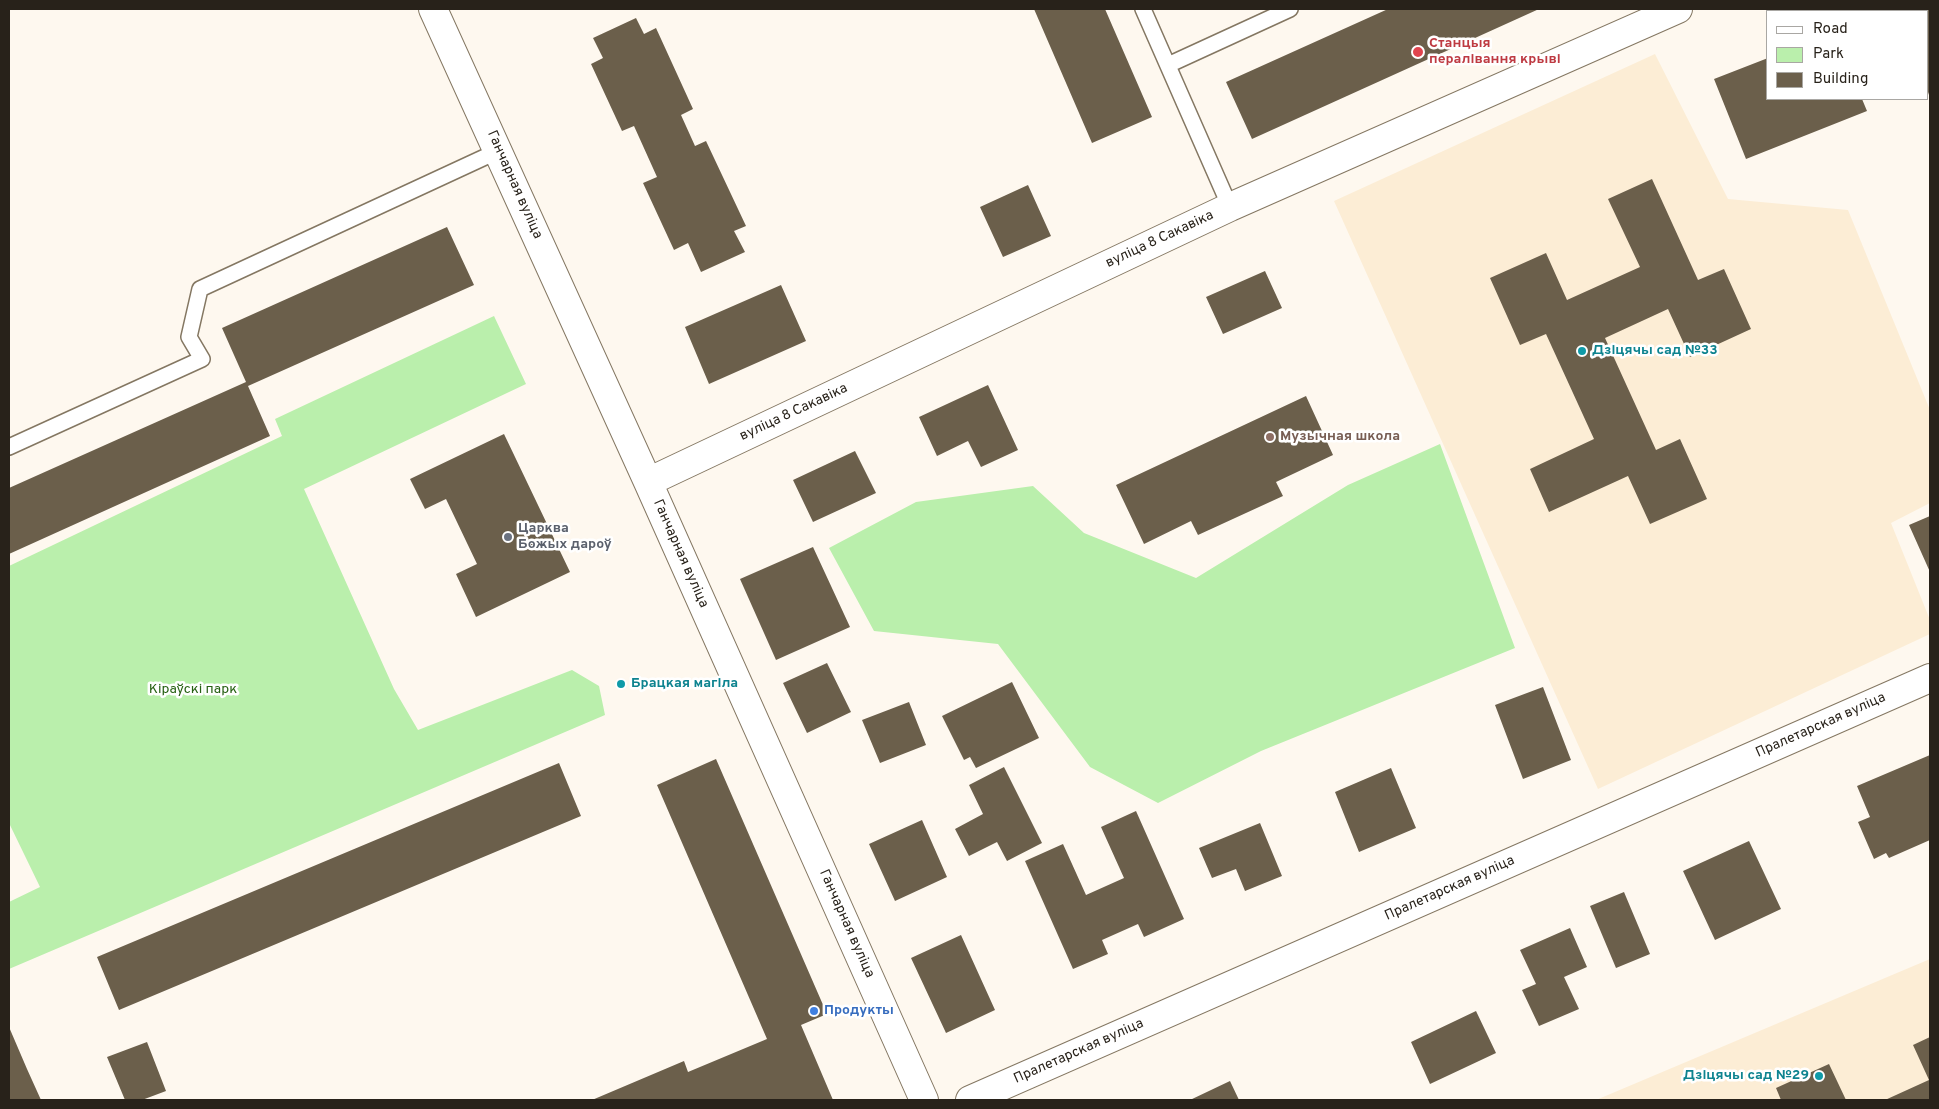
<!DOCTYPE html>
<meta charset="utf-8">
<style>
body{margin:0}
#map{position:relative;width:1939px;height:1109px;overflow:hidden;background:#fef8ef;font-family:Overpass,sans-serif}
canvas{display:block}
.frame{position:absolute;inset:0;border:10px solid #28221a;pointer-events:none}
.legend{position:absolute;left:1766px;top:10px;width:162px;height:90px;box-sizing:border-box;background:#fff;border:1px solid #a9a7a3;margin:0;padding:6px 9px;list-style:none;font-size:15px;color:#28221a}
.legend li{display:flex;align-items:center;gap:10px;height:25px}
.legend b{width:25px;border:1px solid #a9a7a3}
</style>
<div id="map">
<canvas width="1939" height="1109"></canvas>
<div class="frame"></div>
<ul class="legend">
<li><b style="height:6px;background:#fff"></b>Road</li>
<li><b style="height:14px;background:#baefac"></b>Park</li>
<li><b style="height:14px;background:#6b5f4b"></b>Building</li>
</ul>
</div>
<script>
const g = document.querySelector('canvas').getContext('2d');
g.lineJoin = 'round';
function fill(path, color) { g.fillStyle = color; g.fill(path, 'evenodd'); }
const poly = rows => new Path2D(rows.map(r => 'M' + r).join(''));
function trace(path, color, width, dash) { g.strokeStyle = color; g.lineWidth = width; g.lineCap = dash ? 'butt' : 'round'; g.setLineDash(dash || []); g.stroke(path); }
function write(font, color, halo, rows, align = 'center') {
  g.font = font + ' Overpass,sans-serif'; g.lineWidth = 5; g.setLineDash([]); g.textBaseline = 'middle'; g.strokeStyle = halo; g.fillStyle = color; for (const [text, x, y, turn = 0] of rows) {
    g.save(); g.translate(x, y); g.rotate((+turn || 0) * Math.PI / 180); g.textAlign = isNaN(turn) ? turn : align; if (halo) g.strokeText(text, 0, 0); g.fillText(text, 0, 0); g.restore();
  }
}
fill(poly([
 [1655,54,1728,199,1848,210,1930,410,1930,503,1891,523,1930,620,1930,634,1598,789,1334,201],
 [1930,959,1930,1100,1596,1100]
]), '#fcedd5');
fill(poly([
 [494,316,526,384,304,489,394,689,418,730,572,670,599,686,605,715,9,969,9,902,40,887,9,823,9,566,282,436,275,419],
 [1440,444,1515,648,1261,751,1158,803,1090,767,998,644,874,631,829,548,916,502,1033,486,1084,533,1196,578,1348,485]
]), '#baefac');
fill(poly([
 [1034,9,1105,9,1152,117,1092,143],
 [1388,9,1539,9,1252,139,1226,82],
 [1893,9,1930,9,1930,98,1928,92,1928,11,1894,11],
 [636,18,644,34,656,28,693,109,681,115,695,146,706,141,746,226,734,231,745,252,701,272,688,243,674,250,643,183,657,177,634,126,622,131,591,64,603,58,593,38],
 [1768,58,1768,99,1862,99,1867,111,1746,159,1714,79],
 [1652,179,1698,280,1724,269,1751,329,1690,357,1668,309,1605,338,1656,450,1680,439,1707,499,1650,524,1628,476,1549,512,1530,469,1594,439,1546,334,1520,345,1490,278,1546,253,1567,300,1640,267,1608,199],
 [1028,185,1051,236,1003,257,980,207],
 [447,227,474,285,248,386,270,436,9,554,9,488,246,382,222,328],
 [1265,271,1282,308,1223,334,1206,297],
 [781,285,806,341,709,384,685,327],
 [988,385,1018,450,981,467,968,441,937,456,919,417],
 [1306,396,1333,455,1276,482,1283,496,1198,535,1191,521,1144,544,1116,485],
 [504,434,570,572,476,617,456,574,477,564,446,499,425,509,410,479],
 [855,451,876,493,813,522,793,480],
 [1930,516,1930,572,1909,525],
 [813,547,850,627,776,660,740,579],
 [827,663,851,712,807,733,783,683],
 [1012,682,1039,738,976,768,970,757,964,760,942,716],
 [1543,687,1571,760,1523,779,1495,705],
 [909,702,926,745,880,763,862,720],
 [1930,755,1930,840,1889,858,1886,853,1874,859,1858,822,1870,817,1857,786],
 [716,759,827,1014,801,1025,833,1100,592,1100,684,1061,688,1072,767,1039,657,785],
 [559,763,581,816,119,1010,97,957],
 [1004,767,1042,843,1007,861,997,842,969,856,955,829,983,814,969,785],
 [1391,768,1416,828,1359,852,1335,792],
 [1136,811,1184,919,1144,937,1138,924,1102,940,1108,954,1073,969,1025,861,1063,844,1086,895,1124,878,1101,827],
 [922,820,947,877,895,901,869,844],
 [1260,823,1282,876,1245,891,1236,869,1212,878,1199,848],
 [1749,841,1781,909,1715,940,1683,871],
 [1624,892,1650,954,1616,968,1590,906],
 [1570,928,1587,967,1564,977,1579,1009,1539,1026,1522,990,1536,984,1520,950],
 [961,935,995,1010,946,1033,911,958],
 [1476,1011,1496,1053,1430,1084,1411,1042],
 [9,1027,27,1069,41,1100,9,1100],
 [1930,1037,1930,1100,1885,1100,1929,1080,1913,1045],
 [147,1042,166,1091,142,1100,125,1100,107,1057],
 [1829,1064,1846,1100,1781,1100,1776,1088],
 [1230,1081,1239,1100,1190,1100]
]), '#6b5f4b');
const lane = poly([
 [1143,9,1230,207],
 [1168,65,1290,9],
 [9,447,202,359,189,337,200,289,498,151]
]);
const street = poly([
 [433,9,648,482,924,1100],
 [648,482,1230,207,1678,9],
 [970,1100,1930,678]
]);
trace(lane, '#847762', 18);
trace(street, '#847762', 30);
trace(lane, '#fff', 15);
trace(street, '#fff', 28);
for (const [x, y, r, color] of [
 [1418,52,6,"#e0444e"],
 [1582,351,5,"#0f9aa8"],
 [1270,437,5,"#8d6e63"],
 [508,537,5,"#6b7280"],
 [621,684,5,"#0f9aa8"],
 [814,1011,5,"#3f7fe0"],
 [1819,1076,5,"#0f9aa8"]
]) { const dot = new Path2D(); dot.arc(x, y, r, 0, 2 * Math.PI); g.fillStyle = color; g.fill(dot); trace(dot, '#fff', 2); }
write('bold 14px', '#be3a42', '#fff', [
 ["Станцыя",1429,44],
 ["пералівання крыві",1429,60]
], 'left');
write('14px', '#28221a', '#fff', [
 ["Ганчарная вуліца",514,185,66],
 ["вуліца 8 Сакавіка",1160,240,-25],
 ["вуліца 8 Сакавіка",794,413,-25],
 ["Ганчарная вуліца",680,554,66],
 ["Пралетарская вуліца",1821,726,-24],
 ["Пралетарская вуліца",1450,889,-24],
 ["Ганчарная вуліца",846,924,66],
 ["Пралетарская вуліца",1079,1052,-24]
]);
write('bold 14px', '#0d838f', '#fff', [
 ["Дзіцячы сад №33",1592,351],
 ["Брацкая магіла",631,684],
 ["Дзіцячы сад №29",1809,1076,"right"]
], 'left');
write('bold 14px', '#785e54', '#fff', [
 ["Музычная школа",1280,437]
], 'left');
write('bold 14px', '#5b616d', '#fff', [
 ["Царква",518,529],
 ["Божых дароў",518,545]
], 'left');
write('14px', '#266012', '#fff', [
 ["Кіраўскі парк",193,690]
]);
write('bold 14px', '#366cbe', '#fff', [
 ["Продукты",824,1011]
], 'left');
</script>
